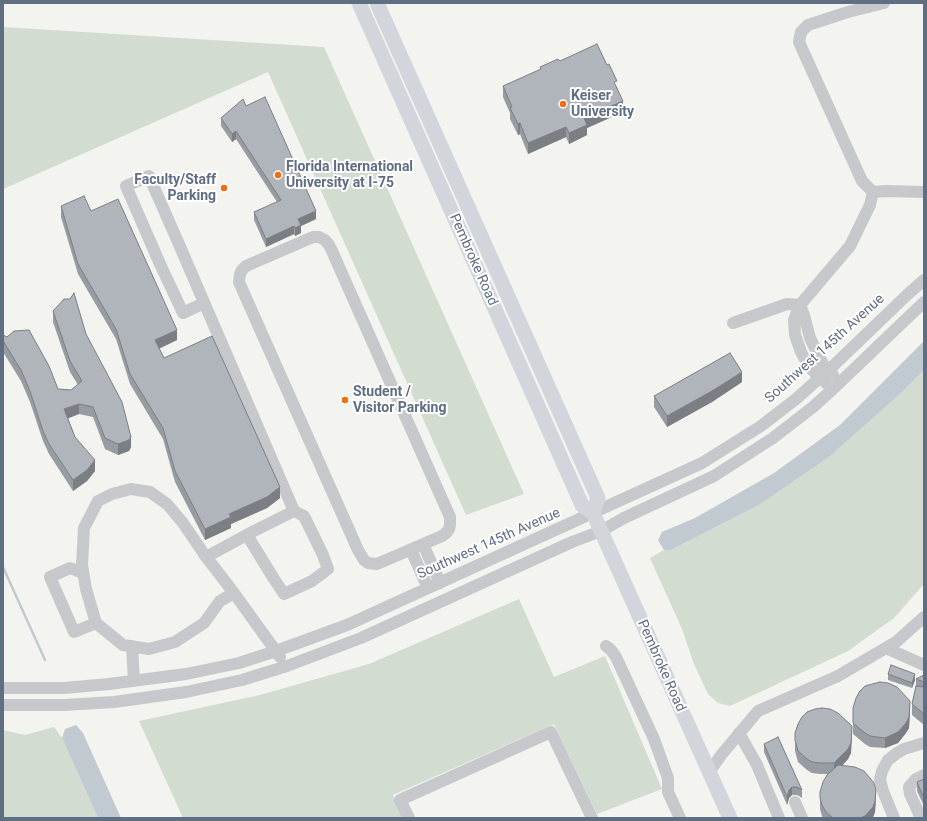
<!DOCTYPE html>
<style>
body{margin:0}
#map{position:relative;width:927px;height:821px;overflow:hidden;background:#f3f4ef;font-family:Roboto,sans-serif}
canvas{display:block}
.frame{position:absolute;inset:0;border:4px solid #606e83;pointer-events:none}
</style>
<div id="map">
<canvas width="927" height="821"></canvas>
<div class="frame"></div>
</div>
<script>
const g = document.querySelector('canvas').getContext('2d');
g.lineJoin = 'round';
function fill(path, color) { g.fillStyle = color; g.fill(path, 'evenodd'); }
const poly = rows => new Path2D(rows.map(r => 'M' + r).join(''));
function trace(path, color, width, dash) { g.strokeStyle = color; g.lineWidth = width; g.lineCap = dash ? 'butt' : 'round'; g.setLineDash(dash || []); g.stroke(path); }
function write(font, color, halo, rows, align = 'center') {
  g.font = font + ' Roboto,sans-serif'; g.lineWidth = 4; g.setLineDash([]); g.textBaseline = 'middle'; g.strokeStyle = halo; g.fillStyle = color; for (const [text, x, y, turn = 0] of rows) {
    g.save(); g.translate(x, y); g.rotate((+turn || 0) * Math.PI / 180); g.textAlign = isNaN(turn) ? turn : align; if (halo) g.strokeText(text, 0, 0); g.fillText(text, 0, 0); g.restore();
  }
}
fill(poly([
 [3,27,324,47,524,494,466,515,268,72,3,189],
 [924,370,924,584,894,618,848,651,730,706,718,703,708,694,694,664,682,629,650,558,664,550,671,550,759,505,828,458,899,395],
 [519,599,554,677,605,656,662,789,597,814,554,724,393,795,403,818,183,818,139,721,260,695,369,664],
 [54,727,62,738,98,818,3,818,3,730,25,735]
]), '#d2dcd0');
fill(poly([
 [924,341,924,370,899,395,828,458,759,505,671,550,664,550,658,540,662,532,695,518,774,473,840,425],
 [76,725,83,733,121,818,98,818,62,738,65,729]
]), '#c2cad1');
trace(poly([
 [3,567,45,660]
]), '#c2cad1', 2.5);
trace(poly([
 [873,192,862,181,799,42,801,32,808,25,848,12,884,3],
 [313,237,319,237,325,240,329,245,332,251,450,517,450,525,449,529,447,532,442,536,377,564,368,563,364,560,358,550,239,282,240,274,242,270,246,266,313,237],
 [204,303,183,313,160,264,126,186,149,176,178,242,294,511],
 [800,305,804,315,810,338,823,364,833,375],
 [733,323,787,304,800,305],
 [826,383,815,373,809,366,801,352,795,335,794,320,800,305,850,246,870,205,873,192,887,191,924,192],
 [423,544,440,583],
 [411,550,428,588],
 [206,557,254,531,294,511,304,516,323,555,328,569,312,581,284,594,274,579,247,535],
 [83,573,70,568,50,577,74,632,96,623],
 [234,593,204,554,183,523,167,504,150,492,131,489,112,494,98,501,84,528,82,565,86,589,96,623,123,645,149,649,175,642,204,623,220,601,234,593,280,657],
 [132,646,134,681],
 [606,646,611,650,616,657,654,739,668,778,668,792,680,818],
 [886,648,924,665],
 [3,688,64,688,109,684,186,674,239,663,276,651,347,625,702,463,761,426,796,399,833,366,908,294,924,280],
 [3,705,64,705,114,702,186,692,242,680,287,666,361,638,572,542,601,531,624,518,714,476,773,438,813,407,833,389,924,302],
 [739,733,757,765,779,818],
 [709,772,722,754,758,711,838,676,896,642,924,617],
 [795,802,802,818],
 [409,818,400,800,551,732,592,818],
 [894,818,883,791,880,780,882,771,888,760,897,753,904,749,924,743],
 [921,818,910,794,909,787,916,779,924,775]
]), '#c6c8cc', 12);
trace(poly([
 [359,3,582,505,593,513,730,818],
 [377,3,598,498,593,513]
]), '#d2d6dc', 15);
fill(poly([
 [560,61,617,87,623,112,587,128,587,135,569,144,566,137,528,154,520,134,518,135,510,119,510,113,503,97,503,86,540,70,540,67],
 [246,106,316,219,301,226,301,233,295,236,294,234,266,247,254,220,254,212,277,202,236,139,232,142,221,126,221,118],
 [61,206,91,211,177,340,159,349,164,358,280,498,267,508,231,524,231,528,205,540,175,482,163,439,130,384,116,339,78,274,61,217],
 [53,311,86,334,131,447,129,451,118,455,105,449,93,417,79,414,68,418,75,437,95,471,87,481,73,491,49,454,43,441,30,402,21,381,3,352,3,335,58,389,71,390,78,385,70,372,53,322],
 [742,382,712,402,667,427,654,407,654,396],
 [888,674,915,680,912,688,888,680],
 [924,675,924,725,912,715,912,704,916,686,916,679],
 [853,708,910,711,909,728,906,733,898,743,885,748,870,747,865,744,853,734],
 [795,733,852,737,851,753,848,759,842,766,876,801,875,812,873,818,823,818,822,816,820,809,820,792,828,774,820,774,812,773,807,770,798,762,795,751],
 [764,744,802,790,802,798,799,796,796,795,792,795,789,798,787,805,764,752],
 [924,779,924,806,917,791,917,782]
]), '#979ca2');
fill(poly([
 [623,101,623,112,587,128,587,135,569,144,569,133,584,118],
 [520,123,520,134,518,135,518,124],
 [566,127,566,137,528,154,528,143],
 [236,131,236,139,232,142,232,134],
 [316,211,316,219,301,226,301,233,295,236,295,228,298,219],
 [294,226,294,234,266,247,266,239],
 [177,330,177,340,155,350,155,340],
 [742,372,742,382,712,402,667,427,667,416],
 [79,404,79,414,64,420,64,409],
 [131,437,131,447,129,451,118,455,118,444],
 [95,460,95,471,87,481,73,491,73,480],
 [280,487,280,498,267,508,231,524,231,528,205,540,205,529,229,514],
 [915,674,915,680,912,688,912,683],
 [910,701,910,711,909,728,906,733,898,743,885,748,885,738],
 [852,726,851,753,848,759,834,774,834,763],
 [792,787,792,795,789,798,787,805,787,797,789,790],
 [876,790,875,812,873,817,873,818,860,818]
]), '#7b7f84');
const building = poly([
 [597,44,607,65,609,64,617,81,614,82,623,101,584,118,587,125,569,133,566,127,528,143,520,123,518,124,510,108,512,107,503,86,541,69,540,67,558,59,560,61,597,44],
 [265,97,316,211,298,219,301,225,295,228,294,226,266,239,254,212,281,200,236,131,232,134,221,118,243,99,246,106,265,97],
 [84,196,91,211,118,199,177,330,155,340,164,358,212,336,280,487,267,497,229,514,231,517,205,529,175,471,163,428,130,374,116,329,78,264,61,206,84,196],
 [74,293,86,334,122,402,131,437,129,440,118,444,105,438,93,407,79,404,64,409,75,437,95,460,87,470,73,480,49,444,43,431,30,391,21,370,3,341,3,335,7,337,14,331,29,330,49,366,58,389,71,390,82,381,70,361,53,311,64,299,70,299,74,293],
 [730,353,742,372,712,391,667,416,654,396,730,353],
 [891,665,915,674,912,683,888,674,891,665],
 [924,675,924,682,916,679,924,675],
 [880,682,888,683,897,687,910,701,909,717,906,723,898,732,885,738,870,736,865,733,853,723,853,708,856,698,860,691,865,686,880,682],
 [916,686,924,687,924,714,912,704,916,686],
 [822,708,830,709,838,713,852,726,851,743,848,749,834,763,820,763,812,762,807,759,798,751,795,740,795,733,798,724,802,717,807,712,815,709,822,708],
 [778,737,802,790,799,788,796,787,792,787,789,790,787,797,764,744,778,737],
 [838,765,855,767,864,771,870,778,874,783,876,790,875,801,873,807,865,816,860,818,833,818,826,812,822,805,820,798,820,792,823,782,827,775,838,765],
 [924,779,924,798,917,782,924,779]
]);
fill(building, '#b0b5bc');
trace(building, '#7b7f84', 1);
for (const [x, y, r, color] of [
 [563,104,4,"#f16d12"],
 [278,175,4,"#f16d12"],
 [224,188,4,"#f16d12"],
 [345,400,4,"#f16d12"]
]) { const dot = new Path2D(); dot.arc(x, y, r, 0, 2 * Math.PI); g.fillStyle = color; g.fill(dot); trace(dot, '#fff', 1.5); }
write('bold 14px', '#606e83', '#fff', [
 ["Keiser",571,96],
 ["University",571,112],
 ["Florida International",286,167],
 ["University at I-75",286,183],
 ["Faculty/Staff",216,180,"right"],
 ["Parking",216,196,"right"],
 ["Student /",353,392],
 ["Visitor Parking",353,408]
], 'left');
write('14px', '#606e83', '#fff', [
 ["Pembroke Road",473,260,66],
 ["Southwest 145th Avenue",825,349,-42],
 ["Southwest 145th Avenue",489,544,-24],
 ["Pembroke Road",661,666,66]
]);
</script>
